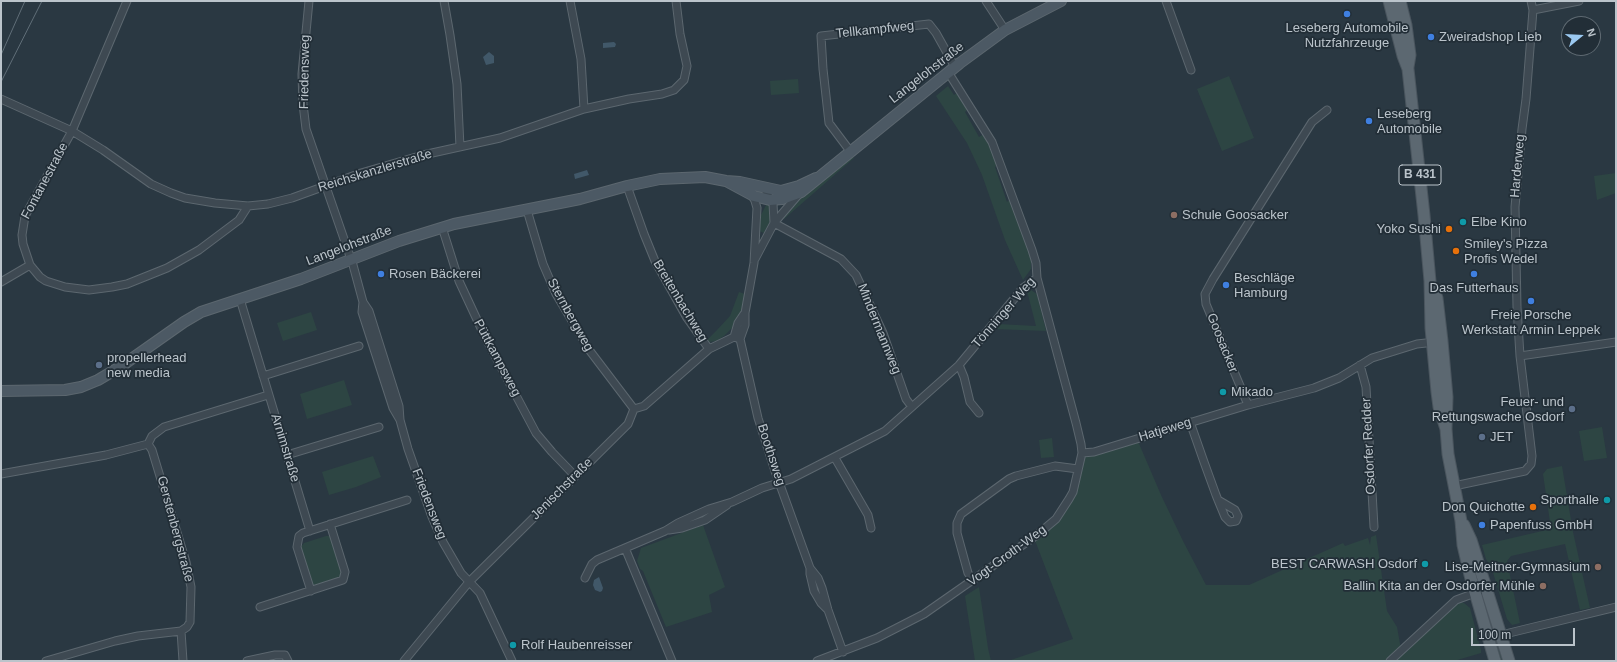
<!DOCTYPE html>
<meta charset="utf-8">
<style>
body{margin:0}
#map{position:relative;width:1617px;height:662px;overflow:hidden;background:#2a3842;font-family:Helvetica,sans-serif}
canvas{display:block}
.frame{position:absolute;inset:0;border:2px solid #bbc4cb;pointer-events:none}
.north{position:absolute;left:1561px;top:16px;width:40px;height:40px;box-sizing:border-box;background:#222e37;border:1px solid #5f6a72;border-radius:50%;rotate:72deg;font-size:11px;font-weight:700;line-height:16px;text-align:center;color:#bbc4cb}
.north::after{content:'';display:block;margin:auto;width:14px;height:18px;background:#9bc9f1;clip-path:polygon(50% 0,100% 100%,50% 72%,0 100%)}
.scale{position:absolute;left:1471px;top:628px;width:104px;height:18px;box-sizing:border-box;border:2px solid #bbc4cb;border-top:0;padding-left:5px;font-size:12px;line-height:14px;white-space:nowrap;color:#bbc4cb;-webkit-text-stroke:3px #222e37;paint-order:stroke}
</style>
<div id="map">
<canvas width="1617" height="662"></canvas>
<div class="frame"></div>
<div class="north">N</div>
<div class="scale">100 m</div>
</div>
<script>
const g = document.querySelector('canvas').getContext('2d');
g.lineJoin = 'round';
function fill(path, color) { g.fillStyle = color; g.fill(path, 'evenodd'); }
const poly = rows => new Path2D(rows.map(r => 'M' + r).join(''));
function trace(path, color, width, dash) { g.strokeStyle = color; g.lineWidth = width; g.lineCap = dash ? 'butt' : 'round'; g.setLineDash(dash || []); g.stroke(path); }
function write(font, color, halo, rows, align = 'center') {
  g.font = font + ' Helvetica,sans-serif'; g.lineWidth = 3.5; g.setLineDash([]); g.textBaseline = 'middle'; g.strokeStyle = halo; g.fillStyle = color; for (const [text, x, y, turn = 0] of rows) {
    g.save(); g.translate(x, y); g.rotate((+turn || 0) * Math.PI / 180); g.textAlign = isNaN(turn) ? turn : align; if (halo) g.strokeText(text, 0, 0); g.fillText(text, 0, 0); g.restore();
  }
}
fill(poly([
 [1229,76,1254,138,1222,151,1197,89],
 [798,79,799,93,771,95,770,81],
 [948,86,954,95,958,92,969,108,965,112,979,137,984,134,998,164,995,167,1007,202,1011,198,1031,256,1031,269,1023,280,1005,240,982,175,967,143,936,96],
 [851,154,854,158,784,219,784,216,803,194],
 [1616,173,1616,193,1597,200,1594,176],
 [767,203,769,203,772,217,764,233,759,231,761,215],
 [1031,290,1037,294,1046,331,994,329,998,324,1036,326,1027,291],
 [739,292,745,294,741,312,735,325,724,336,717,341,709,342,707,340,717,330,730,316],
 [311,312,317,330,283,341,277,323],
 [344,380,352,405,307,419,300,394],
 [1602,427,1607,458,1584,461,1579,431],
 [1052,438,1054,457,1041,458,1039,440],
 [1137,439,1161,495,1183,541,1206,585,1249,585,1343,543,1345,546,1368,538,1370,545,1371,537,1376,535,1387,611,1397,627,1402,655,1460,602,1464,603,1470,608,1481,650,1481,653,1454,661,1008,661,1073,639,1034,538,1069,499,1082,453],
 [373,456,381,477,356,487,329,495,322,472],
 [1562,466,1573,532,1590,608,1580,610,1565,544,1511,556,1507,561,1520,623,1512,625,1507,619,1492,569,1486,559,1482,545,1551,529,1543,474,1547,469],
 [703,525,725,587,709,595,712,612,666,627,643,571,640,569,637,561,641,548],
 [326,536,330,536,332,539,342,575,339,579,315,586,311,583,300,548,304,543],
 [979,587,988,648,991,661,975,661,965,596],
 [1483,600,1485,600,1505,661,1502,661,1499,655]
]), '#2d4543');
fill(poly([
 [614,42,616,44,615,47,603,48,603,43],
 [489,52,494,56,494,63,486,65,483,57],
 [587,170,589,175,575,179,574,174],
 [599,577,603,588,602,591,600,592,595,590,593,585,594,580]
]), '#415869');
const street = poly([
 [127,1,72,131,25,216,22,235,23,244,30,265,40,277,46,281,65,287,89,290,112,287,127,284,167,268,199,250,239,220,248,206],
 [309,1,302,74,303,104,306,129,353,265,363,302,362,312,372,343,393,408,400,420],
 [444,1,450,35,457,84,460,147],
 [570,1,581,59,584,109],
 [986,1,1005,30],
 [1166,1,1191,70],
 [1533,10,1579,1],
 [1,99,72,131,103,150,151,184,171,193,185,198,215,203,248,206,268,204,292,198,361,173,423,155,500,138,584,109,629,99,662,94,674,90,684,80,687,66,680,34,676,1],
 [850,151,829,123,823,69,821,36,929,24,936,33,955,67],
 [627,186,644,234,655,261,687,318,709,349],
 [764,188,773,203,774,223],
 [527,210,543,264,556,294,590,351,634,409],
 [774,223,841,259,856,275,883,333,906,399,912,407],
 [442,227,459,281,486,339,536,433,552,452,575,476],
 [755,259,774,223,799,194],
 [1,282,30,265],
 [240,299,310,531],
 [363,302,369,311,399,406,400,420,408,449,432,517,443,542,461,573,480,593,512,661],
 [734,337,738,323,744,314],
 [740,339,758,418,775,471,810,568,818,578,822,588,828,610,843,652],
 [740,339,745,325,745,313,754,263,757,208,755,201,752,195],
 [1520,356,1616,342],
 [959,365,964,377,970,402,979,413],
 [1360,365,1366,387,1374,527],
 [263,376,359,346],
 [1248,405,1206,304,1205,294,1213,279,1312,122,1327,110],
 [1190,422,1204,462,1216,495,1218,500,1225,517,1230,522,1236,521,1238,516,1235,510,1218,500],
 [148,444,152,436,164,427,268,395],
 [1082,453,1094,452,1248,405,1314,388,1339,378,1372,358,1417,344,1435,342],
 [287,455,379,427],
 [835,458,868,515,871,528],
 [1,474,106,455,148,444],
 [1454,486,1525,471,1531,464,1532,456,1520,356,1517,307,1515,207,1522,129,1526,99,1533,10,1531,1],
 [669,530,682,528,705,520,727,505],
 [625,548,672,661],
 [810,568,810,574,814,591,821,603,828,610],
 [585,578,592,564,597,560,665,531,678,523,709,509,732,502,762,488,791,479,885,431,959,365,1023,288,1037,278],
 [973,580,968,573,957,533,957,523,961,514,1009,479,1016,476,1055,466,1078,469],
 [311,591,297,547,299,536,303,533,407,500],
 [260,607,343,580,345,572,330,524],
 [181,631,183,661],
 [1501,635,1616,607],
 [46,661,115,641,138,636,181,631,187,627,190,622,191,587,186,562,152,450,148,444],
 [247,661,275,655,285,655,288,661],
 [404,661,469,582,628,424,634,409,644,406,709,349,734,337,740,339],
 [817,661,877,638,924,614,1037,535,1056,519,1069,499,1073,492,1082,453,1081,444,1076,423,1037,278,1036,263,1032,250,992,142,948,72],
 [1390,661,1456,600,1486,589]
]);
const secondary = poly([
 [728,182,754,196,770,200,782,199,801,192,960,63,1005,30,1061,1],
 [1,391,65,390,81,387,98,380,120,367,184,322,201,312,301,279,399,241,454,224,580,199,627,186,660,179,705,177,726,181,740,182,781,191,799,186,816,178]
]);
const primary = poly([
 [1389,1,1403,56,1408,69,1424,215,1430,281,1431,328,1437,392,1439,407,1446,429],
 [1400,1,1406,25,1410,55,1408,67],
 [1434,291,1437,298,1442,341,1447,397,1446,429,1448,454,1461,521,1463,545,1470,575,1495,661],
 [1464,525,1471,540,1509,661]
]);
trace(street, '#5c676f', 9);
trace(secondary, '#5c676f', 12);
trace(primary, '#4a555e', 13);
trace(street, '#3e4952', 7);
trace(secondary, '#4c5964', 10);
trace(primary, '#5c6871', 11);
trace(poly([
 [1,55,25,1],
 [1,82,42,1]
]), '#606e78', 1);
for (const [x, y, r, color] of [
 [1347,14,4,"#3f7fe0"],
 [1431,37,4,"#3f7fe0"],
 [1369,121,4,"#3f7fe0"],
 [1174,215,4,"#8d6e63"],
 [1463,222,4,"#0f9aa8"],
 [1449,229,4,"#e8710a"],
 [1456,251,4,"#e8710a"],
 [381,274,4,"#3f7fe0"],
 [1474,274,4,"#3f7fe0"],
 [1226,285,4,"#3f7fe0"],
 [1531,301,4,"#3f7fe0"],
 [99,365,4,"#5c6f8a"],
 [1223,392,4,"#0f9aa8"],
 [1572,409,4,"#5c6f8a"],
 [1482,437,4,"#5c6f8a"],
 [1607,500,4,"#0f9aa8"],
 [1533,507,4,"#e8710a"],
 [1482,525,4,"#3f7fe0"],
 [1425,564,4,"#0f9aa8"],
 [1598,567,4,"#8d6e63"],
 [1543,586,4,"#8d6e63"],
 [513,645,4,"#0f9aa8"]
]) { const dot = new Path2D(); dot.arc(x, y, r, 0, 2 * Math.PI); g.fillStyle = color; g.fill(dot); trace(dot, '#222e37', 1.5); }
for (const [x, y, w] of [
 [1420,175,42]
]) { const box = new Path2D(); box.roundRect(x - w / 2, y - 10, w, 20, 3); g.fillStyle = '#222e37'; g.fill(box); trace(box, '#bbc4cb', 1); }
write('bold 12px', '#bbc4cb', null, [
 ["B 431",1420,175]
]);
write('13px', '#bbc4cb', '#222e37', [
 ["Leseberg Automobile",1347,28,"center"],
 ["Nutzfahrzeuge",1347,43,"center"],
 ["Zweiradshop Lieb",1439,37],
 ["Leseberg",1377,114],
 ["Automobile",1377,129],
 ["Schule Goosacker",1182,215],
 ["Elbe Kino",1471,222],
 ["Yoko Sushi",1441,229,"right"],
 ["Smiley's Pizza",1464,244],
 ["Profis Wedel",1464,259],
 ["Rosen Bäckerei",389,274],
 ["Beschläge",1234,278],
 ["Hamburg",1234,293],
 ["Das Futterhaus",1474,288,"center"],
 ["Freie Porsche",1531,315,"center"],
 ["Werkstatt Armin Leppek",1531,330,"center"],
 ["propellerhead",107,358],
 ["new media",107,373],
 ["Mikado",1231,392],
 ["Feuer- und",1564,402,"right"],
 ["Rettungswache Osdorf",1564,417,"right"],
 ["JET",1490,437],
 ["Sporthalle",1599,500,"right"],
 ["Don Quichotte",1525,507,"right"],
 ["Papenfuss GmbH",1490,525],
 ["BEST CARWASH Osdorf",1417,564,"right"],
 ["Lise-Meitner-Gymnasium",1590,567,"right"],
 ["Ballin Kita an der Osdorfer Mühle",1535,586,"right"],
 ["Rolf Haubenreisser",521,645]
], 'left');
write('13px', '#bbc4cb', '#222e37', [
 ["Tellkampfweg",875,30,-6],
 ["Friedensweg",305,72,-89],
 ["Langelohstraße",927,73,-38],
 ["Harderweg",1518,166,-85],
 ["Reichskanzlerstraße",375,171,-17],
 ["Fontanestraße",45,181,-62],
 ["Langelohstraße",349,246,-21],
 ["Breitenbachweg",680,301,59],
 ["Tönninger Weg",1004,313,-49],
 ["Sternbergweg",570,315,61],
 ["Mindermannweg",879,329,68],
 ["Goosacker",1222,343,68],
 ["Püttkampsweg",497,358,62],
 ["Hatjeweg",1165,430,-17],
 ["Osdorfer Redder",1369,446,-93],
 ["Arnimstraße",285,448,73],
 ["Boothsweg",771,455,72],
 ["Jenischstraße",562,489,-45],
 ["Friedensweg",429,504,69],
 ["Gerstenbergstraße",175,529,75],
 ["Vogt-Groth-Weg",1007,556,-36]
]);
</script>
